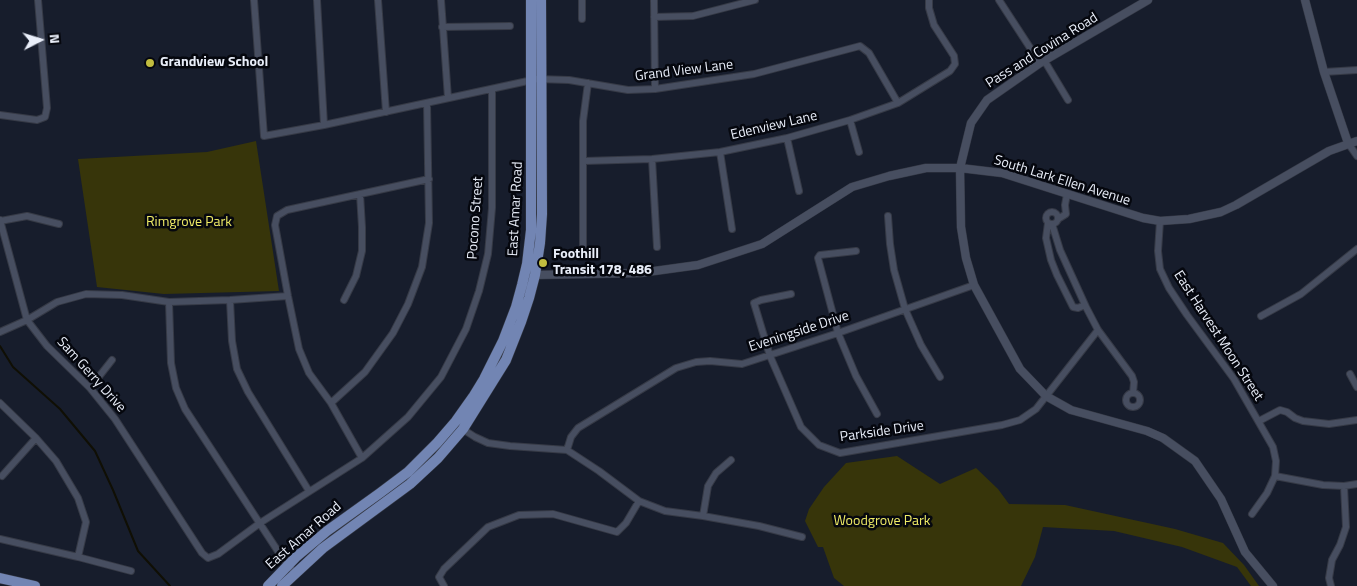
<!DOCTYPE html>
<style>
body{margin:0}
#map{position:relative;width:1357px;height:586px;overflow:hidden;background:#171d2c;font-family:"Titillium Web",sans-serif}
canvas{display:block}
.north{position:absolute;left:15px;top:15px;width:50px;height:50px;-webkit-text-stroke:4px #05070e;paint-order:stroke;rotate:85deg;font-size:14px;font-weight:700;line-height:20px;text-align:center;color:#e9eef9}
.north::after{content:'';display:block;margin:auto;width:18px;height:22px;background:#e9eef9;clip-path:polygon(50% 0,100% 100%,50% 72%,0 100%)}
</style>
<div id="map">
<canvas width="1357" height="586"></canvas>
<div class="north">N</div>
</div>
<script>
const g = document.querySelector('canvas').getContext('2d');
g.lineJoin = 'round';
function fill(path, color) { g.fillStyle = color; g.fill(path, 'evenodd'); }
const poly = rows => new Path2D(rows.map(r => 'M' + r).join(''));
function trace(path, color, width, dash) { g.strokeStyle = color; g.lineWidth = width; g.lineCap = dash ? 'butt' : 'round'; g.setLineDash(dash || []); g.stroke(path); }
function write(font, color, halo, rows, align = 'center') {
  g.font = font + ' "Titillium Web",sans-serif'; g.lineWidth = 5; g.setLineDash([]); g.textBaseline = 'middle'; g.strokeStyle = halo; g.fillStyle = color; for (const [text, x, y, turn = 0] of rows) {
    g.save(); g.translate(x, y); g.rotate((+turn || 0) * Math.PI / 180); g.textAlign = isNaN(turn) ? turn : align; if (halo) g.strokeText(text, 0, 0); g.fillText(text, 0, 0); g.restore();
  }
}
fill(poly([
 [256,141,279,291,164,294,97,287,78,159,207,152],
 [897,456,940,484,976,468,998,489,1009,504,1065,505,1175,529,1223,543,1244,565,1259,586,1251,586,1237,567,1182,547,1114,531,1043,527,1035,557,1021,586,844,586,834,578,823,547,818,547,805,521,809,509,824,487,846,463]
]), '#37350a');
trace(poly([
 [0,346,13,367,60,409,95,451,113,490,138,551,170,586]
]), '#100f04', 2);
const minor = poly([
 [254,0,264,136,324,125,537,79,569,80,628,90,655,89,754,74,860,46,869,53,898,103],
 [317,0,324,125],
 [378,0,386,112],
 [441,0,448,98],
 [582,0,582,19],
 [654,0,655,89],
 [999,0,1040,63],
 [654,17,693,16,755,0],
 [442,27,510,26],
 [1044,60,1068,100],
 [1324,72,1357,70],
 [0,115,37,120,45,117,47,108,38,0],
 [850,120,859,152],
 [787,138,799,191],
 [1348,143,1357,156],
 [720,152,732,229],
 [652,159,657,247],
 [584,161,652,159,720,152,787,138,850,120,898,103,950,71,955,64,954,56,934,25,929,8,929,0],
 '1046 218a6 6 0 1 1 12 0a6 6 0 1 1-12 0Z',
 [888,216,890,244,894,270,905,309,921,345,940,377],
 [1058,219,1066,214,1065,205,1067,194],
 [0,220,27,320,47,346,90,388,115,419,202,553,208,558,218,554,260,523,362,458,408,417,441,377,466,329,479,291,488,254,492,208,492,89],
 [0,221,27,216,59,224],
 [1160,221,1158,251,1160,269,1169,288,1187,315,1234,379,1273,447,1276,461,1275,476,1267,493,1252,514],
 [1048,223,1046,238,1051,260,1057,275,1073,307,1078,308,1085,305],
 [1052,224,1060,250,1086,307,1098,330,1132,376,1134,382,1133,393],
 [583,249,583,121,588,83],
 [856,251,820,255,818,258,838,333,856,376,877,414],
 [791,294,761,300,754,303,770,356,801,427,819,445,840,453,1002,425,1020,420,1036,409,1098,330],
 [230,300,232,341,237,369,248,392,309,491],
 [344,300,356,276,362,251,362,227,360,194],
 [169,302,171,363,176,388,185,409,283,559,295,573],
 [1261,316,1301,294,1357,249],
 [0,332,27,320,57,302,86,294,122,295,169,302,230,300,288,296],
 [1350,374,1357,387],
 [90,388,112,360],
 '1126 400a7 7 0 1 1 14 0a7 7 0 1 1-14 0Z',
 [0,403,36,438,56,461,78,498,86,522,78,557],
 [331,403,365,372,393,333,408,304,422,267,429,223,427,103],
 [1259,421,1280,410,1287,412,1295,418,1303,421,1329,424,1357,420],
 [461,428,475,437,488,443,510,446,567,450,599,471,639,501,665,511,703,516,759,526,802,537],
 [567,450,571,437,578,428,676,368,696,362,710,361,742,364,838,333,974,285],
 [362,458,331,403,309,373,299,349,288,296,275,225,277,216,287,210,429,179],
 [2,476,36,438],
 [1275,476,1323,485,1344,486,1357,484],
 [703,516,708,486,716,473,731,460],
 [0,539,78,557,131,571],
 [444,586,439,577,444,569,488,527,519,515,553,514,617,532,626,523,639,501],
 [1331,586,1329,578,1332,560,1340,545,1346,527,1344,486]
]);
const tertiary = poly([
 [1148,0,1040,63,987,100,971,123,960,168,961,227,966,258,974,285,1020,369,1046,396,1071,410,1147,431,1163,438,1195,461,1221,499,1245,552,1273,586],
 [1305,0,1324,72,1348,143],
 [531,274,535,275,640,273,698,265,762,244,852,187,889,176,926,168,960,168,1002,173,1143,218,1160,221,1189,219,1221,212,1236,205,1329,151,1357,141]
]);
const primary = poly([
 [0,578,35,586],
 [268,586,296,557,327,531,380,493,408,472,437,443,456,421,473,397,484,379,503,341,516,307,522,285,527,264,531,230,531,0],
 [282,586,323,548,410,484,438,458,463,429,506,360,521,322,529,298,535,275,540,243,542,214,541,0]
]);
trace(minor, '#363a46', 8);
trace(tertiary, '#363a46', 9);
trace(primary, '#363a46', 11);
trace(minor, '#474e60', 6);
trace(tertiary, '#474e60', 8);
trace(primary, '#7285b3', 10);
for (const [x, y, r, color] of [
 [150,63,5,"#c2bd3f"],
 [543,263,5,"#c2bd3f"]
]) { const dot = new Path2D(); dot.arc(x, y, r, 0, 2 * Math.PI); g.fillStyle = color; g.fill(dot); trace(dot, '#05070e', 2); }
write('14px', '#e9eef9', '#05070e', [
 ["Pass and Covina Road",1042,51,-32],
 ["Grand View Lane",684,71,-7],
 ["Edenview Lane",774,126,-13],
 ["South Lark Ellen Avenue",1062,181,17],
 ["East Amar Road",516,209,-87],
 ["Pocono Street",476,218,-86],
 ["Eveningside Drive",799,332,-18],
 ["East Harvest Moon Street",1218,336,57],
 ["Sam Gerry Drive",91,375,48],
 ["Parkside Drive",882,432,-8],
 ["East Amar Road",304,536,-41]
]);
write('bold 14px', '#e9eef9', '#05070e', [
 ["Grandview School",160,63],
 ["Foothill",553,255],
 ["Transit 178, 486",553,271]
], 'left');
write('14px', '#efeb66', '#05070e', [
 ["Rimgrove Park",189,223],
 ["Woodgrove Park",882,522]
]);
</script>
